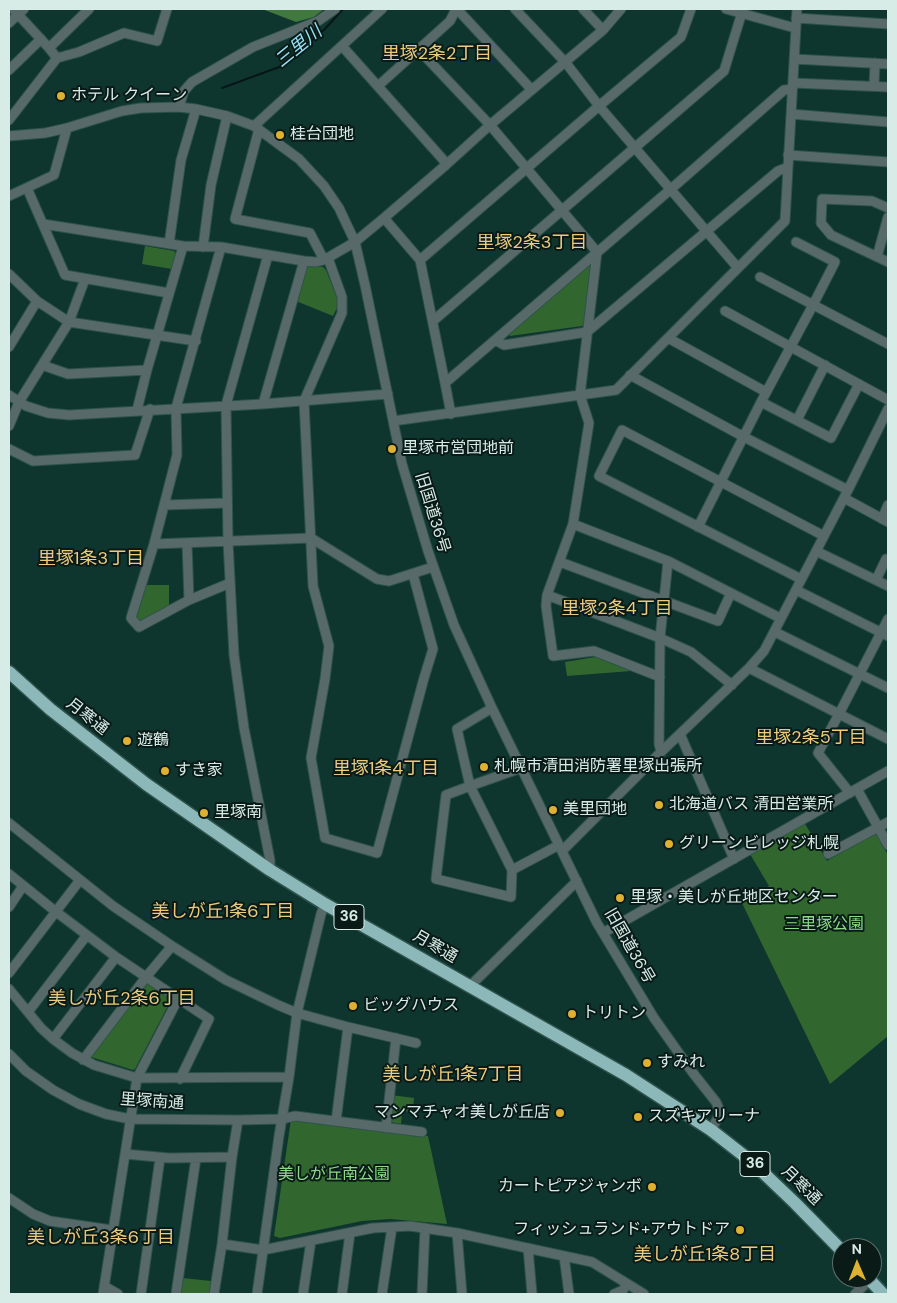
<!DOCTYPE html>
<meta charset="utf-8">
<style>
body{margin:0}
#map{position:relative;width:897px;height:1303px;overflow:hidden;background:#0e362f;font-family:"DM Sans",sans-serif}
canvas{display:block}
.frame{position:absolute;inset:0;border:10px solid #d7ece7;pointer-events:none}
.north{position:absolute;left:832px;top:1238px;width:50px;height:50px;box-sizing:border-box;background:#0a1a17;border:1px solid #5c6e6a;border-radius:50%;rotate:359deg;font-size:14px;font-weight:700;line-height:20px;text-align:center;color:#d7ece7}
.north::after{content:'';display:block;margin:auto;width:18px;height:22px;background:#deb133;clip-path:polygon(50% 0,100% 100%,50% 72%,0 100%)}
</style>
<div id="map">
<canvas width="897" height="1303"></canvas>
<div class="frame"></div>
<div class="north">N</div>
</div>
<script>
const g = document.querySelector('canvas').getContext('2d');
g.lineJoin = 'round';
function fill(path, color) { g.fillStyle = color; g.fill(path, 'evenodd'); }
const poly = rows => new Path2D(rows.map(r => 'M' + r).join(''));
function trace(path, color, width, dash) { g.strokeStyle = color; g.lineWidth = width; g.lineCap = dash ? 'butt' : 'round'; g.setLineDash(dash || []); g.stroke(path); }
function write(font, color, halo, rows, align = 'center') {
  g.font = font + ' "DM Sans","Noto Sans JP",sans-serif'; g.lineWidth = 4; g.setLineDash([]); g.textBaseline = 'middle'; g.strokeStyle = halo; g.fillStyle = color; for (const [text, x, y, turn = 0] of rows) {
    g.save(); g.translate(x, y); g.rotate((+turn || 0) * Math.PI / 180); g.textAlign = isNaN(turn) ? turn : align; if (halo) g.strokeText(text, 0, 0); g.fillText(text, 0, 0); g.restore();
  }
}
fill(poly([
 [145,246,174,251,177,256,172,269,142,264],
 [308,264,323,267,326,270,338,300,338,306,333,316,296,301,305,265],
 [587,265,591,267,585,324,582,326,510,336,508,332],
 [141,585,169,585,169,611,139,627,131,618],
 [595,657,631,671,567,676,565,662],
 [804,822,827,861,874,833,876,833,888,855,888,1036,830,1084,742,903,769,886,750,854],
 [144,983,148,983,170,997,171,1000,135,1069,133,1070,91,1057,91,1054],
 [391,1095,414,1098,413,1112,402,1111,401,1124,390,1122],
 [291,1119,428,1136,447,1224,390,1219,362,1221,280,1238,274,1236],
 [183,1278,211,1281,209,1294,181,1294]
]), '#32662f');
fill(poly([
 [262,9,324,9,314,17,296,22]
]), '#41783d');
trace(poly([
 [222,88,282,66,325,29,343,9]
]), '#071519', 2);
const minor = poly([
 [13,9,49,48,57,58],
 [457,9,532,90],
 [515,9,566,63,599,106,738,268],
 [583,9,603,30],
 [726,9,795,28],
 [796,18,888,24],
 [9,23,24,9],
 [342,46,447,164],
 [49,48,89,9],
 [418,49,490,125,597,252,580,395,589,423,573,524,547,595,546,606,553,656,594,651,660,677],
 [57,58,79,52,124,33,157,41,167,9],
 [794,59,888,64],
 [9,70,41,39],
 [793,83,888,87],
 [378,86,450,21,456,9],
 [874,86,875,63],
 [179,107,184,91,192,82,253,47,318,21,335,9],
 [791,114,888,122],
 [9,120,57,58],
 [254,126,382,9],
 [259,129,235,219,310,233,324,260],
 [9,136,45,133,67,128,122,111,141,108,179,107,196,109,227,116,254,126,299,159,324,186,339,208,355,242,365,285,402,464,428,551,454,625,492,708,597,923,654,1018,693,1073,716,1102,719,1109,720,1114,711,1130],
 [788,155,888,162],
 [27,188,65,275,169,293],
 [9,196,54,175,67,128],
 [888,208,872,201,822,199,821,223,831,235,888,262],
 [384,218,420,260,445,383,451,414],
 [43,224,183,246,221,247,304,261,316,262,324,260,355,242,384,218,447,164,490,125,603,30,621,9],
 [169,244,181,160,196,109],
 [203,247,211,185,227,116],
 [221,247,176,408,177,455,154,544,131,618,139,627,189,600,230,583],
 [268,255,226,405,228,542,234,655,244,728,270,860,270,870],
 [877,257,888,217],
 [328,258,342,297,342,313,304,401,313,586,329,646,325,679,311,758,325,838,377,853,424,678,433,649,413,574],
 [420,260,599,106,681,37,691,9],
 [9,274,37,301,69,322,196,341],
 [760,277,888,344],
 [725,311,888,400],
 [433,321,724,71,743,9],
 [668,338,766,392],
 [495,340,504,345,587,332,778,171,788,167],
 [9,347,37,301],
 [42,365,68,374,147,370],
 [630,375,744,437,848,490],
 [445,383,671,189,784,90,792,89],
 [9,395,26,406,48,413,69,415,263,404,388,394],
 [761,402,831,438,859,384],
 [263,404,304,261],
 [137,410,147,370,183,246],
 [797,420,825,365],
 [393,421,616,390,785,221,797,9],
 [9,426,19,402,69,322,85,279],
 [9,449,33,461,135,455,150,409],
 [844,498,888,522],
 [165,505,227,503],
 [882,519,888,505],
 [573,524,668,561],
 [698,527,761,402,813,305,835,262,796,242],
 [187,543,189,600],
 [154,544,311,538,377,579,389,581,433,567],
 [816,551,888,586],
 [560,562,718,621,731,593],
 [801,579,599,476,622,430,824,536],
 [876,580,886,559,888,560],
 [796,590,888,636],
 [547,595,660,638,691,652,732,685],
 [775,632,888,688],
 [749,668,888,739],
 [492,708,457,729,470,786,512,870,511,897,436,879,446,795,470,786,521,768],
 [680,734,734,859],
 [661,752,659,744,660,638,668,561,780,618],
 [857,789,888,845],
 [850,793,818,753,839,714,888,619],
 [9,823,113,906,172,946,226,980,278,1005,297,1013,348,1027,416,1043],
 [562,851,661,752,749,668,764,651,848,490,888,409],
 [828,854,888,822],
 [512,870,559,845],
 [9,874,55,911,116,957,209,1019,180,1079],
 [9,907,23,886],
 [603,933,888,771],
 [9,973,80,880],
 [470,986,577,881],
 [9,989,41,1028,53,1039,72,1053,94,1065,137,1078,289,1077],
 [28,1012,87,935],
 [53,1039,116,957],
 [9,1054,26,1071,53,1090,79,1104,106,1114,130,1119,238,1120,282,1119,295,1116,422,1132],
 [83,1060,146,977,172,946],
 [336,1121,348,1027],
 [386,1128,396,1038],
 [125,1154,169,1158,232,1157],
 [9,1198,33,1214,50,1221,112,1230],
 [457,1233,592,1262,644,1294],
 [222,1244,263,1250,373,1228,410,1226,457,1233,462,1294],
 [528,1248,532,1294],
 [564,1256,569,1294],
 [104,1286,118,1294],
 [103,1294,137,1078,178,999],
 [141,1294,160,1158],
 [176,1294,196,1158],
 [214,1294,222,1244,232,1157,238,1120],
 [257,1294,279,1136,289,1077,297,1013,321,914,325,904],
 [303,1294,311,1241],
 [342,1294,350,1233],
 [382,1294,392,1227],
 [422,1294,425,1228],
 [614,1294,623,1290,627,1284],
 [855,1294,870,1280]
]);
const highway = poly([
 [9,672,50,709,146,784,270,870,325,904,626,1075,711,1130,752,1162,795,1203,842,1251],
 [868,1278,883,1294]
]);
trace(minor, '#2e534c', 11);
trace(highway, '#2e534c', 15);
trace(minor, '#586969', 9);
trace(highway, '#8db8b9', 12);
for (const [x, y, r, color] of [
 [61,96,5,"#deb133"],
 [280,135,5,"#deb133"],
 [392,449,5,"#deb133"],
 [127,741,5,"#deb133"],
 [484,767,5,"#deb133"],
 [165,771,5,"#deb133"],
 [659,805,5,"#deb133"],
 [553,810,5,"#deb133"],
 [204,813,5,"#deb133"],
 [669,844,5,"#deb133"],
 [620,898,5,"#deb133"],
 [353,1006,5,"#deb133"],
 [572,1014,5,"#deb133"],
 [647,1063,5,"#deb133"],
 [560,1113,5,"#deb133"],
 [638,1117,5,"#deb133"],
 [652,1187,5,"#deb133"],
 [740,1230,5,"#deb133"]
]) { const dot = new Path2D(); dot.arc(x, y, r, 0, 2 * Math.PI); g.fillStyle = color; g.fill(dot); trace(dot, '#0a1a17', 2); }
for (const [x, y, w] of [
 [349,917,30],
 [755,1164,30]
]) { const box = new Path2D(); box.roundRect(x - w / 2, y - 12.5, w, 25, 4); g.fillStyle = '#0a1a17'; g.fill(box); trace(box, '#d7ece7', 1); }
write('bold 15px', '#d7ece7', null, [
 ["36",349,917],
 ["36",755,1164]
]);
write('16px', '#d7ece7', '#0a1a17', [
 ["ホテル クイーン",71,96],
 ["桂台団地",290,135],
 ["里塚市営団地前",402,449],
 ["遊鶴",137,741],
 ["札幌市清田消防署里塚出張所",494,767],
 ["すき家",175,771],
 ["北海道バス 清田営業所",669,805],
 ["美里団地",563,810],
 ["里塚南",214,813],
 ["グリーンビレッジ札幌",679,844],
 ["里塚・美しが丘地区センター",630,898],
 ["ビッグハウス",363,1006],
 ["トリトン",582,1014],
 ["すみれ",657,1063],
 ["マンマチャオ美しが丘店",550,1113,"right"],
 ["スズキアリーナ",648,1117],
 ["カートピアジャンボ",642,1187,"right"],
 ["フィッシュランド+アウトドア",730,1230,"right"]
], 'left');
write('16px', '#d7ece7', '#0a1a17', [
 ["旧国道36号",432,513,73],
 ["月寒通",87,717,38],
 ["旧国道36号",629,946,60],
 ["月寒通",435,947,30],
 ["里塚南通",152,1102,4],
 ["月寒通",801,1186,44]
]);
write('16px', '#8cda87', '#0a1a17', [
 ["三里塚公園",824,925],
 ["美しが丘南公園",334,1175]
]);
write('italic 18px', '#94e3f8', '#0a1a17', [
 ["三里川",299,47,-39]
]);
write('18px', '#eacb80', '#0a1a17', [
 ["里塚2条2丁目",437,54],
 ["里塚2条3丁目",532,243],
 ["里塚1条3丁目",91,559],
 ["里塚2条4丁目",617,609],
 ["里塚2条5丁目",811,738],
 ["里塚1条4丁目",386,769],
 ["美しが丘1条6丁目",223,912],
 ["美しが丘2条6丁目",122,999],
 ["美しが丘1条7丁目",453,1075],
 ["美しが丘3条6丁目",101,1238],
 ["美しが丘1条8丁目",705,1255]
]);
</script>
